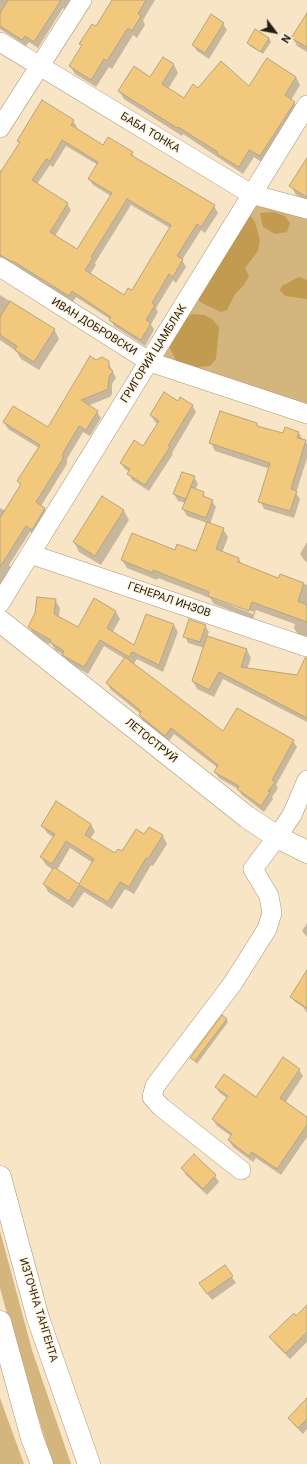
<!DOCTYPE html>
<meta charset="utf-8">
<style>
body{margin:0}
#map{position:relative;width:307px;height:1464px;overflow:hidden;background:#f8e5c5;font-family:Roboto,sans-serif}
canvas{display:block}
.north{position:absolute;left:255px;top:12px;width:40px;height:40px;-webkit-text-stroke:3px #fff4e0;paint-order:stroke;rotate:122deg;font-size:11px;font-weight:700;line-height:16px;text-align:center;color:#261f13}
.north::after{content:'';display:block;margin:auto;width:14px;height:18px;background:#261f13;clip-path:polygon(50% 0,100% 100%,50% 72%,0 100%)}
</style>
<div id="map">
<canvas width="307" height="1464"></canvas>
<div class="north">N</div>
</div>
<script>
const g = document.querySelector('canvas').getContext('2d');
g.lineJoin = 'round';
function fill(path, color) { g.fillStyle = color; g.fill(path, 'evenodd'); }
const poly = rows => new Path2D(rows.map(r => 'M' + r).join(''));
function trace(path, color, width, dash) { g.strokeStyle = color; g.lineWidth = width; g.lineCap = dash ? 'butt' : 'round'; g.setLineDash(dash || []); g.stroke(path); }
function write(font, color, halo, rows, align = 'center') {
  g.font = font + ' Roboto,sans-serif'; g.lineWidth = 3; g.setLineDash([]); g.textBaseline = 'middle'; g.strokeStyle = halo; g.fillStyle = color; for (const [text, x, y, turn = 0] of rows) {
    g.save(); g.translate(x, y); g.rotate((+turn || 0) * Math.PI / 180); g.textAlign = isNaN(turn) ? turn : align; if (halo) g.strokeText(text, 0, 0); g.fillText(text, 0, 0); g.restore();
  }
}
fill(poly([
 [251,194,307,209,307,414,150,362],
 [0,1231,32,1350,71,1464,53,1464,19,1357,0,1288],
 [0,1398,24,1464,0,1464]
]), '#d4b57e');
fill(poly([
 [274,212,285,216,290,223,287,232,275,234,263,227,260,213],
 [250,215,255,222,260,240,258,251,245,268,249,276,244,285,235,294,227,310,221,312,202,303,197,299],
 [299,277,307,280,307,299,285,296,280,290,282,286],
 [192,314,204,315,212,319,219,327,216,359,210,366,198,367,176,361,169,346,187,317]
]), '#c39b50');
fill(poly([
 [0,0,73,0,66,11,63,8,38,48,29,42,26,46,0,29],
 [114,0,155,0,143,20,145,25,137,38,133,35,112,69,109,67,96,87,75,74,70,66,82,46,81,44,97,28],
 [307,15,307,52,297,46,293,38],
 [223,24,227,30,209,59,197,51,193,45],
 [255,30,269,38,271,42,263,54,250,46,248,43],
 [174,65,178,73,168,89,184,99,198,89,250,87,296,77,300,85,291,100,294,103,299,110,264,164,254,157,243,174,183,134,182,136,124,99,119,91,151,78],
 [42,102,73,121,77,127,76,129,104,146,132,153,135,159,214,206,218,213,205,233,201,230,182,260,186,267,176,283,173,280,156,308,158,312,151,324,154,330,145,346,114,326,110,319,76,297,73,302,17,267,0,258,0,170,2,171,20,144,18,141],
 [66,146,98,165,89,179,93,185,111,196,77,250,55,236,71,210,67,204,37,184,50,165,53,167],
 [131,205,170,228,132,292,124,297,90,274,96,265,95,263],
 [307,160,307,202,296,195,291,186],
 [0,295,54,329,59,339,39,370,21,359,16,351,0,340],
 [96,361,108,362,116,378,112,384,112,394,110,397,87,406,97,412,101,418,90,436,83,432,67,459,67,464,41,506,45,509,48,515,36,535,30,532,9,565,13,572,0,589,0,508,6,511,21,486,18,481,39,448,8,429,4,422,48,428],
 [181,399,193,406,196,412,172,453,173,454,149,491,132,480,129,474,130,472,125,469,121,463,144,448,158,424,155,422,151,415,178,402],
 [257,424,258,427,284,435,299,433,303,440,307,444,307,458,296,493,300,499,294,518,264,509,260,501,270,469,215,451,211,443],
 [194,477,198,484,195,490,203,493,206,498,212,501,216,507,210,524,223,529,228,537,222,553,239,559,242,565,279,579,280,575,307,585,307,639,299,636,294,628,295,624,256,610,253,619,214,604,210,598,158,578,157,580,127,568,122,560,175,552,196,552,207,523,187,516,183,509,186,503,178,501,174,494],
 [212,596,254,612,253,614,212,598],
 [102,497,124,511,129,520,101,565,79,552,74,542],
 [307,542,307,562,305,561,300,554],
 [55,600,60,608,59,617,79,628,116,612,120,619,112,633,135,646,174,625,178,632,163,672,137,659,133,665,223,733,293,741,297,747,276,785,278,788,272,797,273,799,264,812,242,795,238,789,219,778,215,772,218,768,174,734,169,741,143,721,140,715,141,714,111,690,107,683,125,659,104,646,88,674,68,662,64,655,55,650,51,643,48,644,34,635,29,627],
 [205,626,209,632,207,637,247,650,251,658,247,669,297,676,307,668,307,722,223,679,214,697,197,689,193,681,204,648,188,643,185,636],
 [91,824,95,832,90,839,115,855,123,853,145,836,149,828,163,836,167,844,153,866,151,865,134,894,125,889,112,909,84,892,73,908,48,892,44,884,53,870,46,865,41,857,54,838,47,833,43,826],
 [70,848,93,863,79,885,57,870],
 [307,923,307,937,302,931],
 [307,972,307,1013,303,1007,294,1001,292,997],
 [226,1019,228,1022,197,1064,192,1058],
 [299,1070,303,1076,285,1103,307,1118,307,1137,281,1175,256,1158,253,1162,233,1147,229,1140,231,1136,217,1126,213,1119,228,1099,220,1093,216,1087,256,1098],
 [182,1168,215,1176,219,1182,207,1195,186,1175],
 [232,1277,236,1283,212,1300,204,1290],
 [307,1307,307,1342,290,1359,275,1344,271,1337,296,1317],
 [307,1399,307,1429,303,1434,293,1424,289,1418]
]), '#0003');
const building = poly([
 [8,0,61,0,34,42,25,36,22,40,0,26,0,13,8,0],
 [112,0,146,0,138,14,141,16,132,31,128,28,107,61,104,59,91,80,69,66,82,45,79,44,92,24,96,26,112,0],
 [307,13,307,47,291,38,307,13],
 [211,14,224,23,205,53,192,45,211,14],
 [255,29,269,38,261,52,247,43,255,29],
 [163,57,174,64,162,84,184,98,193,84,198,88,221,61,249,86,267,58,296,77,285,95,295,102,260,156,249,150,239,167,217,154,218,152,178,127,177,128,118,91,134,66,150,77,163,57],
 [42,100,74,120,71,125,103,145,108,137,133,152,131,155,215,205,201,227,197,224,177,256,183,259,173,277,169,274,152,303,155,305,146,320,151,323,141,340,109,320,111,317,72,291,69,296,13,261,12,262,0,255,0,173,20,142,17,141,42,100],
 [62,140,98,162,88,179,112,193,77,249,50,232,68,203,32,180,46,159,50,161,62,140],
 [127,199,171,225,132,290,128,288,124,295,85,270,93,258,91,257,127,199],
 [307,158,307,197,289,186,307,158],
 [10,301,55,329,34,362,15,350,17,346,0,335,0,317,10,301],
 [90,356,96,360,102,357,109,361,109,368,113,371,109,377,108,388,106,390,81,400,98,411,86,430,79,426,63,453,64,453,62,456,64,457,36,502,45,508,32,530,26,526,0,567,0,518,21,484,17,481,40,445,3,422,13,406,48,427,90,356],
 [164,392,178,401,180,397,193,405,168,446,170,447,145,485,127,474,130,469,120,463,134,440,143,446,159,421,150,415,164,392],
 [220,411,257,423,257,426,283,433,285,427,299,432,297,438,306,440,291,489,297,491,290,511,258,502,270,463,209,443,220,411],
 [182,472,195,476,186,499,173,494,182,472],
 [191,487,204,492,203,496,213,500,206,518,182,509,191,487],
 [102,496,124,510,95,556,73,542,102,496],
 [207,522,224,528,216,549,239,558,238,562,278,578,280,574,304,583,298,601,307,605,307,622,252,602,249,611,208,596,209,592,153,570,153,573,121,560,132,533,175,550,177,544,196,551,207,522],
 [37,597,56,599,54,614,78,627,94,598,116,611,107,628,134,645,146,614,174,624,159,665,132,652,129,657,100,640,84,667,62,655,64,651,50,642,51,640,28,627,35,613,37,597],
 [189,619,206,625,200,642,183,637,189,619],
 [207,636,247,649,241,667,297,675,305,658,307,658,307,718,219,672,209,690,192,681,207,636],
 [125,657,223,731,237,708,294,740,272,780,275,782,268,791,270,792,261,806,237,789,239,786,214,772,218,765,171,728,165,736,139,715,141,711,106,683,125,657],
 [56,801,91,824,85,835,115,853,118,849,122,851,136,829,144,834,149,827,163,835,148,859,146,858,129,887,120,882,108,902,79,885,69,901,43,884,54,867,79,884,94,859,66,841,52,864,40,857,55,834,41,826,56,801],
 [307,970,307,1008,290,997,307,970],
 [222,1015,227,1019,195,1061,190,1058,222,1015],
 [283,1057,300,1069,280,1098,307,1117,307,1125,277,1169,252,1152,249,1156,228,1140,232,1134,212,1119,228,1096,215,1087,224,1074,256,1097,283,1057],
 [194,1154,216,1175,203,1189,181,1168,194,1154],
 [225,1265,233,1276,207,1294,199,1283,225,1265],
 [307,1305,307,1332,286,1353,269,1337,294,1313,296,1316,307,1305],
 [307,1398,307,1419,298,1428,288,1418,307,1398]
]);
fill(building, '#f1c87c');
trace(building, '#b5a485', 1);
const minor = poly([
 [0,42,251,194,307,209],
 [0,128,82,0],
 [0,267,150,362,307,414],
 [30,554,307,647],
 [0,603,307,105],
 [241,1170,161,1107,152,1097,155,1086,233,983,267,929,272,913,269,896,253,869,277,837,292,815,307,780]
]);
const tertiary = poly([
 [0,621,247,817,277,837,307,852],
 [0,1177,38,1318,89,1464],
 [0,1322,32,1438,42,1464]
]);
trace(minor, '#a99779', 20);
trace(tertiary, '#a99779', 23);
trace(minor, '#fff', 19);
trace(tertiary, '#fff', 22);
write('11px', '#261f13', '#fff4e0', [
 ["БАБА ТОНКА",150,133,31],
 ["ИВАН ДОБРОВСКИ",94,327,32],
 ["ГРИГОРИЙ ЦАМБЛАК",154,354,-58],
 ["ГЕНЕРАЛ ИНЗОВ",169,600,19],
 ["ЛЕТОСТРУЙ",151,741,39],
 ["ИЗТОЧНА ТАНГЕНТА",38,1310,73]
]);
</script>
